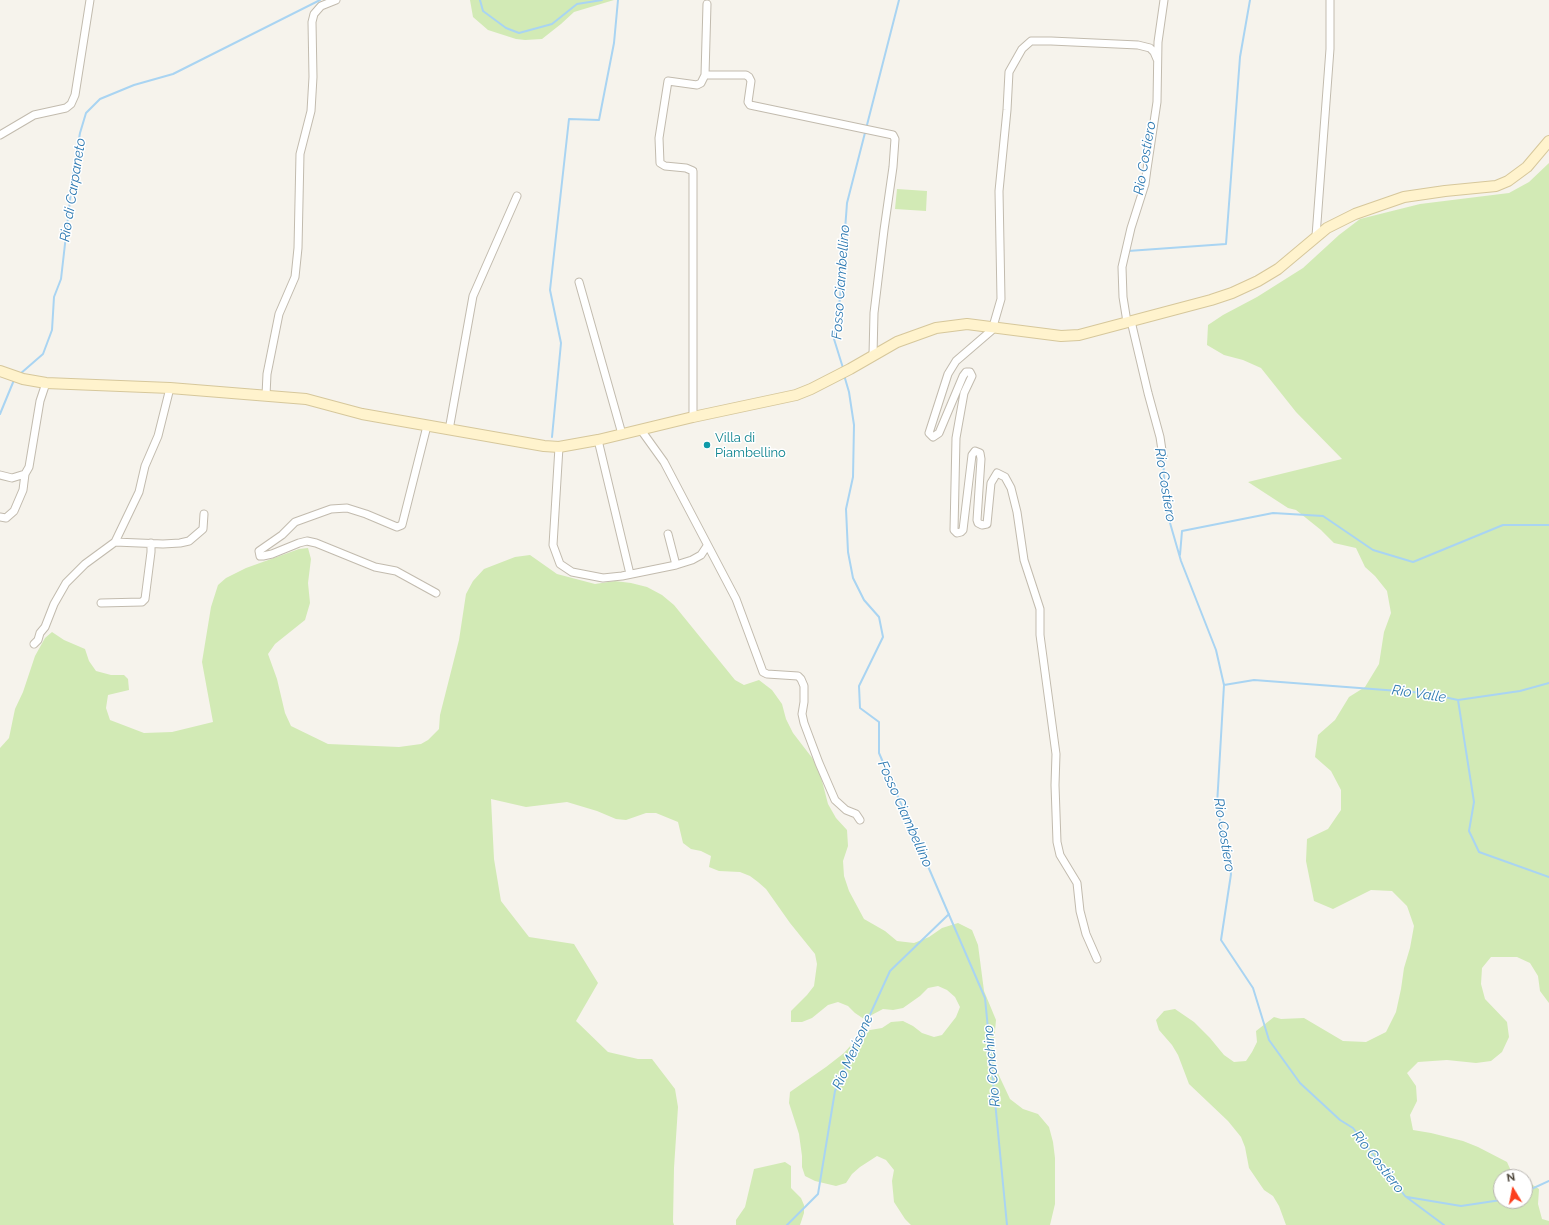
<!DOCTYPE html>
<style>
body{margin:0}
#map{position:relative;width:1549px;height:1225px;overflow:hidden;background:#f6f3ec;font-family:Raleway,sans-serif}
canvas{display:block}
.north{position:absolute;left:1493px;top:1169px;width:40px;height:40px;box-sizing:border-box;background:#fff;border:1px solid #b7b4b0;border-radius:50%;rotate:350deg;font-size:11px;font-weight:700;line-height:16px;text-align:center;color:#4b4439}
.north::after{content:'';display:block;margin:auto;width:14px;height:18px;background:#fc3f1d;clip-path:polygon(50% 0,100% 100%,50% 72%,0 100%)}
</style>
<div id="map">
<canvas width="1549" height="1225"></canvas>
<div class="north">N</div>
</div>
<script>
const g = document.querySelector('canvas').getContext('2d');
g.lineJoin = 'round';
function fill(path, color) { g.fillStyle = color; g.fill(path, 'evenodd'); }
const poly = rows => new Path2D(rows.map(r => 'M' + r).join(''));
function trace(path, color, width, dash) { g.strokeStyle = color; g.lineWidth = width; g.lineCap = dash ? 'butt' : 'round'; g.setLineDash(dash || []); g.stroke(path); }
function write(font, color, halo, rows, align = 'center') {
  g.font = font + ' Raleway,sans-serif'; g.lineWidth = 3; g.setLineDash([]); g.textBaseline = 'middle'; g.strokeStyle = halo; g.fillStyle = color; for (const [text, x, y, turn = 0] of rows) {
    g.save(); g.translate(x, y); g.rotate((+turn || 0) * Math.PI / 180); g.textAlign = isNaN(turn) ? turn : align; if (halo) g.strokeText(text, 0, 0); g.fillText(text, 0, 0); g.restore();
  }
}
fill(poly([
 [470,0,614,0,574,12,561,24,542,39,525,40,516,39,488,30,473,17],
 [1549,163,1549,1003,1540,991,1538,976,1530,963,1517,957,1491,957,1482,968,1481,984,1485,999,1507,1022,1509,1037,1502,1052,1491,1061,1476,1063,1447,1060,1418,1062,1407,1073,1416,1086,1417,1101,1410,1115,1413,1130,1431,1133,1463,1141,1478,1147,1507,1162,1511,1171,1520,1177,1501,1177,1501,1201,1525,1201,1525,1180,1539,1189,1538,1204,1542,1219,1549,1221,1549,1225,1286,1225,1279,1206,1273,1196,1264,1190,1249,1168,1245,1147,1241,1137,1228,1121,1189,1084,1178,1055,1172,1045,1159,1030,1156,1020,1164,1011,1175,1009,1194,1022,1210,1038,1224,1055,1234,1062,1246,1061,1252,1052,1257,1042,1256,1031,1274,1017,1281,1019,1304,1018,1343,1041,1366,1042,1386,1032,1396,1012,1401,989,1404,968,1410,948,1414,926,1407,906,1392,891,1371,890,1333,909,1314,901,1306,861,1307,839,1328,829,1341,810,1341,790,1331,771,1315,757,1318,735,1335,720,1349,697,1365,687,1379,664,1384,632,1391,613,1387,591,1375,576,1365,567,1356,548,1334,543,1321,530,1296,510,1288,508,1248,482,1342,459,1296,412,1261,368,1243,360,1224,355,1207,345,1208,325,1223,315,1257,297,1303,268,1339,235,1360,219,1420,204,1509,193,1529,182],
 [897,189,927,191,926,211,895,209],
 [308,548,311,559,308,583,310,603,305,620,275,644,268,654,277,679,285,713,291,726,328,744,399,747,421,744,428,740,439,729,440,715,459,640,466,594,473,581,484,569,515,557,530,555,557,574,595,584,615,581,631,583,647,587,662,595,674,605,735,680,744,685,759,680,772,690,782,704,786,719,793,733,813,759,820,773,828,804,836,818,847,830,848,846,843,861,844,876,849,891,864,919,885,931,897,941,914,943,929,937,942,928,958,923,972,930,978,945,984,991,996,1020,993,1052,995,1067,1010,1099,1023,1109,1038,1114,1049,1127,1053,1142,1055,1158,1055,1204,1050,1225,911,1225,905,1219,894,1202,892,1181,894,1170,886,1160,877,1156,860,1167,852,1174,846,1183,836,1186,815,1181,805,1176,802,1167,802,1156,799,1134,789,1103,790,1092,826,1067,844,1053,860,1035,870,1030,882,1028,891,1022,903,1021,913,1026,922,1033,934,1037,942,1035,956,1017,960,1007,955,997,947,990,938,986,928,988,920,996,903,1008,893,1010,883,1009,864,1019,855,1013,848,1006,838,1002,828,1005,812,1018,802,1022,791,1022,791,1011,807,995,814,986,817,964,815,954,790,923,766,889,758,882,750,876,740,872,719,871,709,867,711,856,701,851,691,849,683,843,678,822,656,813,646,813,626,820,616,819,597,811,567,802,526,807,491,799,494,859,501,901,529,937,574,944,598,983,576,1021,608,1052,638,1059,652,1059,675,1089,678,1107,674,1168,673,1222,674,1225,0,1225,0,748,9,738,15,709,23,692,35,656,45,638,52,632,64,640,85,649,89,661,96,671,111,675,124,675,128,679,129,690,108,695,106,708,110,720,144,733,172,732,213,722,202,662,211,607,218,585,226,578,246,568,299,549],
 [785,1162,791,1166,791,1188,801,1198,804,1205,804,1213,800,1225,736,1225,736,1220,745,1207,754,1169]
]), '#d2eab5');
trace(poly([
 [480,0,483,11,506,28,519,33,552,24,577,4,602,0],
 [1128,251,1226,244,1240,57,1250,0],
 [843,368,834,339,840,298,847,203,899,0],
 [20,374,43,354,52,330,54,297,61,279,73,174,80,133,86,113,100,99,134,85,173,74,320,0],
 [844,375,849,392,854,425,853,477,846,509,848,552,853,578,864,600,879,617,883,637,859,686,860,708,879,722,879,753,985,998,1007,1225],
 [0,414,14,380],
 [552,437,561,343,550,290,569,119,599,120,614,43,618,0],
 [1163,459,1166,509,1181,561,1216,650,1224,685,1217,805,1231,874,1221,940,1253,988,1269,1040,1300,1083,1340,1120,1353,1128,1405,1196,1444,1225],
 [1180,555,1182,531,1273,513,1323,516,1373,550,1413,562,1503,525,1549,525],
 [1224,685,1254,680,1425,693,1458,700,1520,691,1549,683],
 [1458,700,1474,802,1469,831,1479,852,1549,877],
 [1525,1192,1549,1181],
 [1407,1197,1461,1206,1501,1200],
 [787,1225,818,1194,835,1091,890,971,949,914]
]), '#a9d4f2', 2);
const street = poly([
 [705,75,746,75,749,77,751,81,748,102,750,105,893,135,895,139,893,167,884,230,874,313,873,355],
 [0,135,34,115,66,108,71,104,75,95,90,0],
 [1316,236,1330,49,1330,0],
 [579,282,622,434],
 [1131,321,1148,393,1160,437,1163,457],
 [1127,322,1123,297,1122,267,1131,228,1145,184,1147,169,1157,102,1158,42,1164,0],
 [266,395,267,374,279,314,295,277,298,248,300,154,311,111,313,77,312,22,314,14,321,6,336,0],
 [693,417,693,171,686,168,665,166,660,163,659,138,668,81,697,85,701,83,705,75,707,4],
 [427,426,402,525,397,527,366,514,347,508,331,509,295,522,282,535,259,551,260,556,263,556,272,554,299,543,307,541,316,543,375,567,396,571,436,593],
 [449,430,473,296,517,196],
 [641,430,664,462,736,599,763,672,767,674,798,676,801,679,804,686,804,702,802,714,804,723,819,763,835,800,846,810,856,814,860,820],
 [598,440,630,574],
 [559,447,553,545,560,564,572,572,603,578,622,576,676,565,692,560,701,555,707,546],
 [0,475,12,478,25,474,29,467,40,401,46,383],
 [0,517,6,518,14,511,23,490,25,474],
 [668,534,676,565],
 [115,542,163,544,180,543,189,541,203,529,204,514],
 [101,603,142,602,145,599,151,552,151,543],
 [34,644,38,640,40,633,45,627,54,604,66,583,85,564,115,542,139,492,145,466,158,436,170,388],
 [1097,959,1086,934,1080,911,1077,883,1060,855,1057,842,1055,785,1056,754,1040,635,1040,609,1024,560,1017,512,1011,488,1005,477,997,473,991,483,987,524,982,525,978,523,977,520,981,459,980,453,975,451,972,455,963,530,961,532,957,533,954,530,956,438,964,393,972,376,970,372,966,372,963,376,939,433,933,437,929,433,948,374,956,361,992,330,1001,299,999,191,1007,110,1009,72,1022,49,1031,41,1051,41,1138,45,1150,48,1154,52,1157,59]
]);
const secondary = poly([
 [0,371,23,379,46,383,170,388,306,399,362,414,544,446,559,447,598,440,693,417,796,395,811,389,850,369,897,342,936,328,967,324,1061,336,1079,335,1211,300,1232,293,1258,281,1278,269,1327,228,1355,214,1404,197,1445,191,1496,186,1508,181,1527,167,1549,141]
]);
trace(street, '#c2bbae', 9);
trace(secondary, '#d6c79b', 12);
trace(street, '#fff', 7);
trace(secondary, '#fff3cd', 10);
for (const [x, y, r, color] of [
 [707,445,4,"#0f9aa8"]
]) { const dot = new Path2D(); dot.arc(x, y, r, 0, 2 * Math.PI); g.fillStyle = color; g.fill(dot); trace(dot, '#fff', 1.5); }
write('13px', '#0d838f', '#fff', [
 ["Villa di",715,438],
 ["Piambellino",715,453]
], 'left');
write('italic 14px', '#2e7ab2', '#fff', [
 ["Rio Costiero",1145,158,-80],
 ["Rio di Carpaneto",73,190,-81],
 ["Fosso Ciambellino",841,282,-86],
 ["Rio Costiero",1165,485,81],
 ["Rio Valle",1419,694,8],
 ["Fosso Ciambellino",905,814,66],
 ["Rio Costiero",1224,835,81],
 ["Rio Merisone",853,1052,-66],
 ["Rio Conchino",992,1066,-95],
 ["Rio Costiero",1378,1162,52]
]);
</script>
